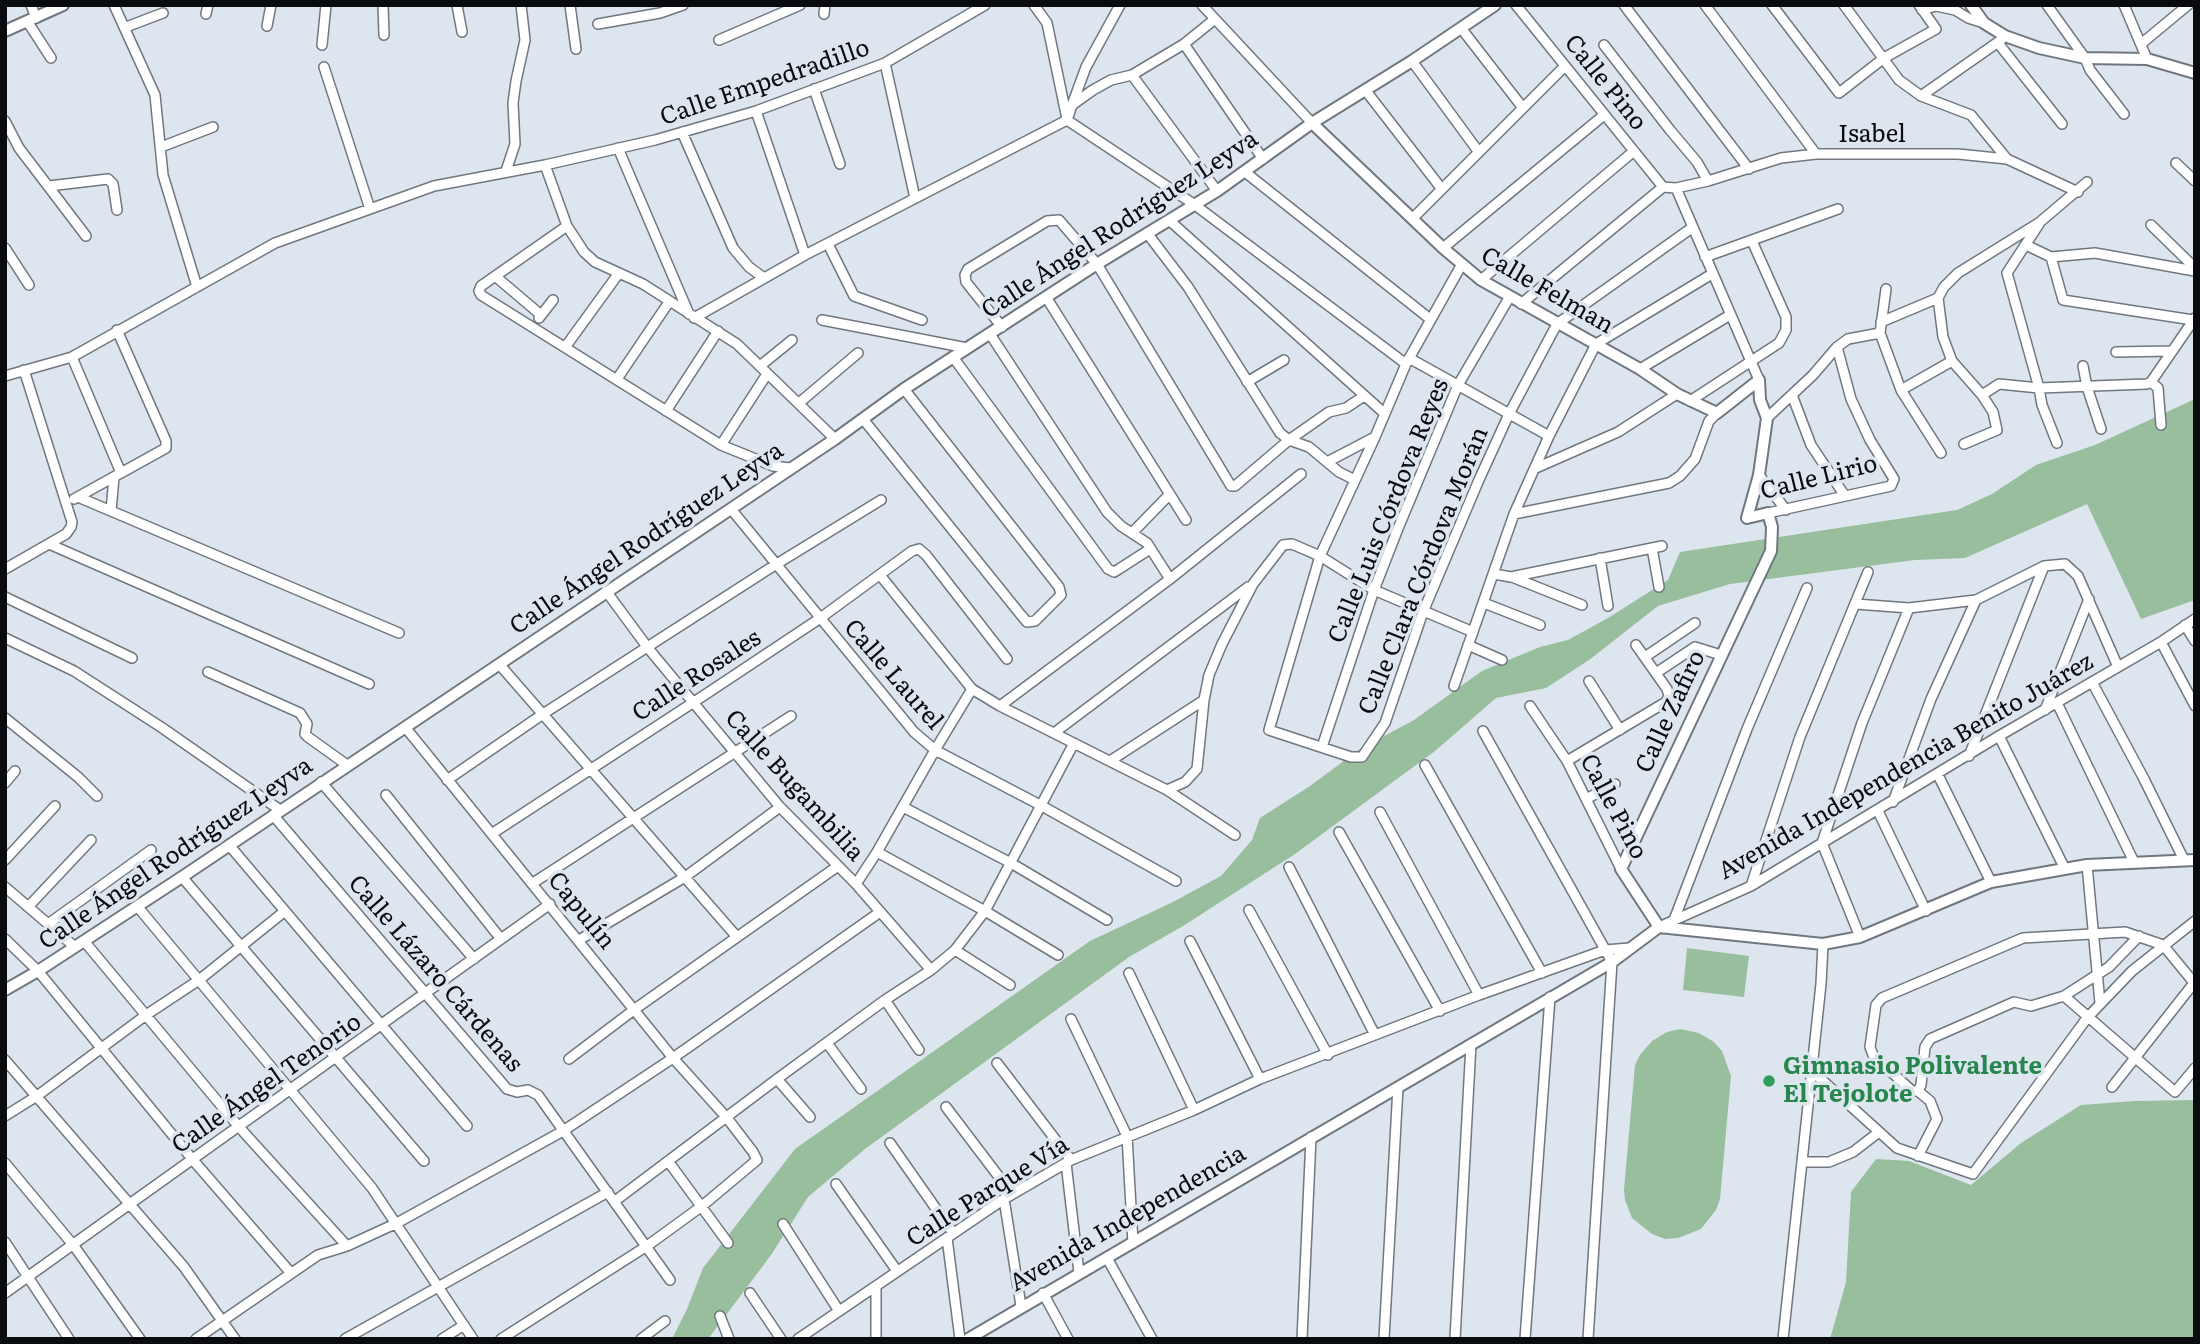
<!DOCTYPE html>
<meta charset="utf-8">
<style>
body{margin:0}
#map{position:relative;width:2200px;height:1344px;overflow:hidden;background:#dde5ee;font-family:Literata,serif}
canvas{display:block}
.frame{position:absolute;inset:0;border:7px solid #090b0e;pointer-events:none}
</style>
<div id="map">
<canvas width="2200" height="1344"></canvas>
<div class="frame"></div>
</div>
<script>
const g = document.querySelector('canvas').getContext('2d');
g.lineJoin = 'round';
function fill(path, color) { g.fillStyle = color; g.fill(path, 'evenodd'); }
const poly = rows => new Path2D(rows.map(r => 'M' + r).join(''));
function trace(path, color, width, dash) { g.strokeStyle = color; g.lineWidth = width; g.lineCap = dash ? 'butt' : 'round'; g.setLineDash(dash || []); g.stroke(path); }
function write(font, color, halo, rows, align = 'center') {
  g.font = font + ' Literata,serif'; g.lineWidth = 7; g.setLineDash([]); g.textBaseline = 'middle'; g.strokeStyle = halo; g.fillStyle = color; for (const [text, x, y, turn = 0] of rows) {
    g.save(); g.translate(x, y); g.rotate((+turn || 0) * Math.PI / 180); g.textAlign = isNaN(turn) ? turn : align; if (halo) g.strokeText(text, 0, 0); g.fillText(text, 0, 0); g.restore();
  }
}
fill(poly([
 [2195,399,2195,600,2141,619,2087,504,1965,558,1915,560,1730,584,1658,606,1589,660,1546,688,1496,698,1435,751,1295,854,1183,926,1129,957,865,1149,808,1197,771,1255,708,1339,672,1339,687,1309,703,1268,795,1149,1090,941,1171,903,1221,876,1252,840,1260,818,1310,786,1360,749,1414,720,1482,671,1540,647,1568,640,1608,618,1668,580,1680,552,1957,510,1992,494,2036,465,2095,445],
 [1687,948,1749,956,1744,997,1683,990],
 [1680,1029,1699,1033,1714,1042,1722,1051,1731,1076,1720,1199,1716,1210,1701,1229,1678,1238,1665,1239,1652,1234,1632,1218,1625,1200,1624,1190,1635,1065,1640,1055,1652,1041,1667,1032],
 [2195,1100,2195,1339,1830,1339,1846,1282,1851,1192,1876,1159,1909,1161,1971,1185,2021,1143,2081,1105,2135,1101]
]), '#99be9d');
const minor = poly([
 [31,5,36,18],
 [114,5,155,95,163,175,197,287],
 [383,5,384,35],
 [457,5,462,32],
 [570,5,576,49],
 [1034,5,1047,23,1067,119],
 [1202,5,1312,123],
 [1516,5,1663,187],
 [1624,5,1749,169],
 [1705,5,1816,154],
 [1772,5,1839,93,1884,58,1936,29,1919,5],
 [1844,5,1899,80,1921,96,1971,115,2007,159],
 [2047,5,2085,58,2090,70,2124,114],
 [2124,5,2147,59],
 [1922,10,1936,6,1955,10,1968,18,1984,23],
 [206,14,208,5],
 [824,14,825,5],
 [27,21,51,58],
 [598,24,660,13,683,5],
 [267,26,271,5],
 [126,27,163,13],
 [1461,28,1523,108],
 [719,40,800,5],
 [1998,43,2062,124],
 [1184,44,1263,159],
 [2141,44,2188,5],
 [322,45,326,5],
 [1604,45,1670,130,1697,162,1708,181],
 [1412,61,1478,151],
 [885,63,915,198],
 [324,67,370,209],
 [1132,75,1217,191],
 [814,89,840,164],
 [1366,91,1441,188],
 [1921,96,2001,40],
 [1072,105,1086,67,1120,5],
 [756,111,805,255],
 [1067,120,1195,205,1406,364],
 [1067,120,1072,105,1093,90,1111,80,1132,75,1184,44,1215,19],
 [5,121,19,148,86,236],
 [682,132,733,248,749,267,764,278],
 [161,147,213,127],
 [618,148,689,314],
 [2176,163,2195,181],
 [545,165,567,226,584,252,595,262,643,284,737,344,835,439],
 [506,171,515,144,513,103,516,81,525,40,521,5],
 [1245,172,1430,319],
 [49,186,108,179,113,184,117,210],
 [1663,187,1676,188,1708,181,1781,158,1816,154,1958,154,2007,159,2078,192],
 [1676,188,1759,380],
 [1413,218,1564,67],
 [1169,220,1384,413],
 [2039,224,2007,273,2039,388,2042,405,2057,443],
 [2151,225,2195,268],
 [567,226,481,286,479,291,481,295,721,445,773,466,790,468],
 [1147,233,1188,287,1280,433,1289,440,1309,447,1339,472,1353,479],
 [828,244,854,296,922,320],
 [2026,245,2051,257,2095,253,2195,271],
 [5,248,29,285],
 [1443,248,1604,115],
 [1705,257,1838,209],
 [2051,257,2063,300,2193,320],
 [1462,264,1406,364,1375,437,1320,556,1269,730,1351,757,1362,757,1385,723,1423,612,1478,482,1509,414,1557,324,1693,227],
 [495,276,541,315],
 [1481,280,1634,151],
 [1886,289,1880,333,1901,390,1941,453],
 [1046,297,1186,520],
 [1938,298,1943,337,1952,361,1982,395,1993,412,1997,430,1964,444],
 [1521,304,1663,187],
 [539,318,553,300],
 [694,318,805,255,1067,120],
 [822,320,967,348],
 [1881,322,1938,298,1944,287,1958,273,2040,222,2087,182],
 [1002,327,966,282,965,275,968,269,1047,221,1059,220,1097,264,1231,486,1235,486,1289,440,1329,412,1346,408,1364,396],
 [990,334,1107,512,1121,526,1147,543,1170,579],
 [566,346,619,273],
 [2116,352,2171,351],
 [72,357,121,473],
 [953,357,1108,569,1114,572,1119,569,1150,549],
 [1409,358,1549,436],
 [760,366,792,340],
 [2083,366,2087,387,2101,429],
 [1640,369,1730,315],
 [5,376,72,357,275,243,434,186,545,165,655,140,756,111,885,63,985,5],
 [617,379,669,302],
 [1247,382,1284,360],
 [2151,382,2195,318],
 [2151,382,2158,388,2161,425],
 [1901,390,1952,361],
 [1792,395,1811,445,1845,496],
 [1982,395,1999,384,2039,388,2147,384,2151,382],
 [1690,401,1779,343,1786,330,1786,317,1752,241],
 [799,403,858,353],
 [666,411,718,331],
 [1767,418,1813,375,1837,347,1848,339,1880,333],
 [863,419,1021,615,1027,622,1035,621,1061,595,1059,587,904,389],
 [721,445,767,374],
 [1327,462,1373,438],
 [1536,468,1618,432,1677,394],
 [1759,475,1786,510],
 [78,497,399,633],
 [74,499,166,448,166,441,117,330],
 [731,509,914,732,935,750,1042,806,1176,881],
 [111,511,114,477],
 [1768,513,1891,486,1894,479,1870,440,1851,399,1837,347],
 [1514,514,1669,483,1680,476,1695,459,1709,421,1717,413],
 [1132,533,1169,495],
 [49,544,369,684],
 [1652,548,1659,587],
 [1600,558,1608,606],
 [5,569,66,534,71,527,72,522,24,370],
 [1494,574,1511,577,1662,546],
 [880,575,972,689,1000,706,1167,790,1235,835],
 [1512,577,1582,605],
 [606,591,648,648,780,807,856,884,931,970],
 [5,597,132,658],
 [1484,603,1540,625],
 [1856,604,1909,608,1976,600,2044,566,2065,564,2078,576,2118,667],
 [2185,625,2195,641],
 [5,638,74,671,161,727,280,810],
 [2161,642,2195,706],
 [1468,645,1502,660],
 [1645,657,1695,623],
 [499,664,737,937],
 [208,672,300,713,307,724,305,734,308,737,347,765],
 [1656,673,1695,647,1721,655],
 [1589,681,1620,730],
 [2092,682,2144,779,2184,860],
 [1454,686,1514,514,1549,436,1596,344,1712,274],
 [2057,703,2134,862],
 [1000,706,1170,579,1301,474],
 [1530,706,1567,761,1621,869],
 [2045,710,2089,599],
 [5,718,78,777,97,796],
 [405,727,673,1058,727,1118,753,1152,757,1160,702,1206,647,1246,501,1339],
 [1483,731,1612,962,1588,1339],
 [1054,733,1248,587],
 [1999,736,2065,869],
 [1322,747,1374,590,1397,531,1458,385,1509,298],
 [1969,756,2044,566],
 [1110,761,1204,700],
 [1567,761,1666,702,1669,696,1667,689,1636,645],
 [1425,765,1542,973],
 [1938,775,1991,882],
 [447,780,543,714,775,565,881,500],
 [321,782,474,959],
 [5,783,15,771],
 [1167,790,1185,782,1197,769,1204,700,1209,675,1222,644,1253,584,1283,545,1292,544,1320,556,1374,590,1473,632],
 [386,795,501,939],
 [1586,799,1615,784],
 [1893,802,1931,699,1976,600],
 [903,807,1011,863,1107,920],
 [1878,811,1926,911],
 [1380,812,1479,995],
 [273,815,507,1089,517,1092,528,1090,538,1095,670,1280],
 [1339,832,1440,1011],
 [493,833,694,702,819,619,912,551,919,549,926,555,1007,659],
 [229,845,467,1126],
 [877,852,985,911,1058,955],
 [5,860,55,806],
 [2087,865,2100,1003],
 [1289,867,1375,1035],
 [182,877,424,1161],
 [533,883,791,716],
 [856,884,877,852,935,750,972,689],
 [1751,886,1800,737,1868,572],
 [5,887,75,947],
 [137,906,372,1188,473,1339],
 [28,907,91,840],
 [1249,910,1328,1055],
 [1674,920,1747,729,1807,588],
 [48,924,151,850],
 [1659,927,1751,886,1999,736,2161,642,2195,619],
 [1860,937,1822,843,1862,723,1909,608],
 [5,939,38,971,193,1160,290,1272],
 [579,940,685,877,780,807],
 [84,941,239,1127,347,1246],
 [1190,941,1260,1079],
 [955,950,1010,985],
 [1129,973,1194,1110],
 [2064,996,2175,1092,2195,1068],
 [885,1000,919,1050],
 [1071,1019,1127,1136,1133,1243],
 [827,1043,861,1089],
 [569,1059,635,1009,838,866],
 [5,1060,184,1267,235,1339],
 [997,1063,1071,1160],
 [1812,1071,1897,1148,1973,1174,2087,1018,2132,971,2195,921],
 [777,1079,810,1117],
 [2112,1087,2194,983],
 [1918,1091,1921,1085,1925,1047,1930,1039,2014,1002,2031,1006,2064,996,2109,967,2139,936],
 [946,1107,1012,1194],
 [5,1116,37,1096,146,1015,199,980,285,911],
 [890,1143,953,1233],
 [1918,1156,1937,1119,1930,1101,1918,1091,1912,1091,1873,1055,1870,1047,1876,1005,1882,998,2023,938,2125,932,2163,945,2195,984],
 [668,1161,728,1243],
 [1803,1162,1829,1162,1853,1152,1879,1132],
 [5,1163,74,1246,140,1339],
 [1066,1163,1079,1273],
 [836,1184,897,1271],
 [1004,1199,1021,1306],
 [615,1201,777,1079,885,1000,931,970,955,950,985,911,1074,743],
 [783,1224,839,1311],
 [947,1238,960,1339],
 [5,1242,69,1339],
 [1107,1258,1152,1339],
 [5,1293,550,904],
 [750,1293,781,1339],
 [1043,1293,1068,1339],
 [720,1316,729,1339],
 [196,1339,318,1255,347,1246,397,1223,563,1131,673,1058,880,912],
 [345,1339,608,1192],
 [442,1339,464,1325],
 [641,1339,665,1321],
 [798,1339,1004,1199,1071,1160,1194,1110,1260,1079,1479,995,1605,950,1630,948],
 [876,1339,876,1286],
 [1302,1339,1311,1137],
 [1384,1339,1398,1087],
 [1455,1339,1471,1044],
 [1525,1339,1550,997],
 [1783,1339,1821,984,1823,944]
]);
const tertiary = poly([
 [1971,5,1984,23,2005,36,2039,48,2085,58,2147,59,2195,73],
 [5,31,63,5],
 [1312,123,1443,248,1481,280,1640,369,1677,394,1717,413,1759,380],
 [1659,927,1621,869,1771,551,1772,527,1768,513,1747,518,1759,475,1767,418,1760,400,1759,380],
 [1659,927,1823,944,1860,937,1991,882,2087,865,2195,860],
 [5,990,38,971,182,877,835,439,904,389,1097,264,1217,191,1312,123,1412,61,1495,5],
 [968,1339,1612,962,1659,927]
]);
trace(minor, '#70777f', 12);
trace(tertiary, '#70777f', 14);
trace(minor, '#fff', 9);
trace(tertiary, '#fff', 10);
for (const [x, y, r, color] of [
 [1769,1081,7,"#2e9e5b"]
]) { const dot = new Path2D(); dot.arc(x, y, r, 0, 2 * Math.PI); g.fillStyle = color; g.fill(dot); trace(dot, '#dde5ee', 2.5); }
write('24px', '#090b0e', '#dde5ee', [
 ["Calle Empedradillo",765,83,-19],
 ["Calle Pino",1605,83,51],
 ["Isabel",1872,135],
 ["Calle Ángel Rodríguez Leyva",1120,225,-33],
 ["Calle Felman",1547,291,30],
 ["Calle Lirio",1819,478,-14],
 ["Calle Luis Córdova Reyes",1389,511,-68],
 ["Calle Ángel Rodríguez Leyva",647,539,-34],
 ["Calle Clara Córdova Morán",1424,571,-68],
 ["Calle Laurel",893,675,49],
 ["Calle Rosales",697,676,-33],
 ["Calle Zafiro",1671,712,-65],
 ["Avenida Independencia Benito Juárez",1906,767,-30],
 ["Calle Bugambilia",794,786,48],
 ["Calle Pino",1613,807,62],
 ["Calle Ángel Rodríguez Leyva",176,854,-34],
 ["Capulín",581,911,51],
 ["Calle Lázaro Cárdenas",435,974,49],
 ["Calle Ángel Tenorio",267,1084,-35],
 ["Calle Parque Vía",988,1192,-32],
 ["Avenida Independencia",1128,1219,-30]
]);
write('bold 24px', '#27864d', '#dde5ee', [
 ["Gimnasio Polivalente",1783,1067],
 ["El Tejolote",1783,1095]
], 'left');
</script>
